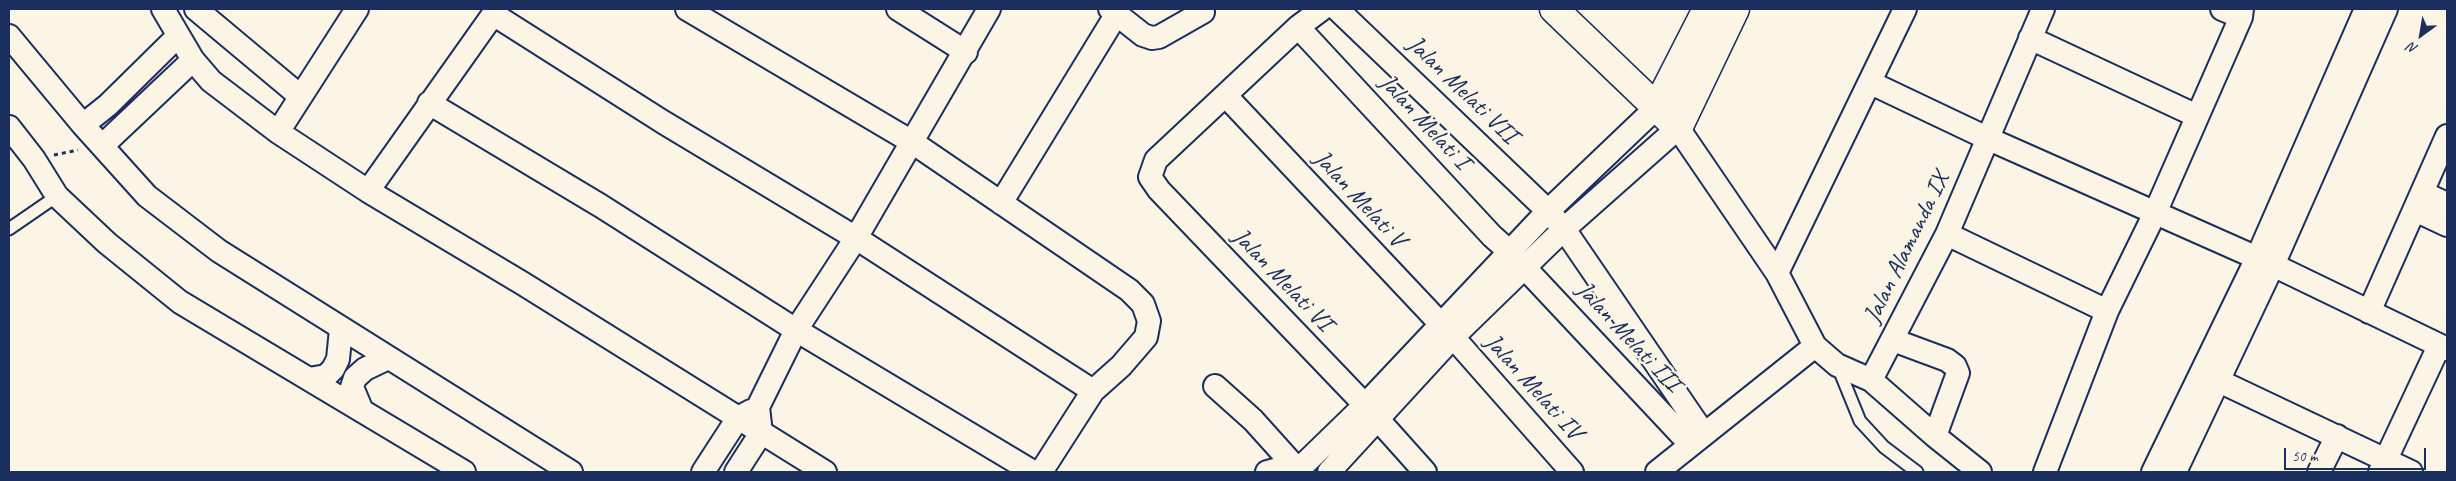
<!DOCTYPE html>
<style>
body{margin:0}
#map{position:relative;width:2456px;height:481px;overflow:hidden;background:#fcf5e5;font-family:Caveat,sans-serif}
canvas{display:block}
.frame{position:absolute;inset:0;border:10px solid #1b2f5e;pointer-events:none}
.north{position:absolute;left:2396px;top:10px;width:50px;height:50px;-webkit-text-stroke:4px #fcf5e5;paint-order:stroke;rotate:212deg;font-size:14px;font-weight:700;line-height:20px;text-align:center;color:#1b2f5e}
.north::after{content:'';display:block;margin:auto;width:18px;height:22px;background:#1b2f5e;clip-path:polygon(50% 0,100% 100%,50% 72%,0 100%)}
.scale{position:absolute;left:2284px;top:448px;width:142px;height:22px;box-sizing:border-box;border:2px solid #1b2f5e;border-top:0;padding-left:6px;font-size:15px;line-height:18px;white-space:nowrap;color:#1b2f5e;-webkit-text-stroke:4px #fcf5e5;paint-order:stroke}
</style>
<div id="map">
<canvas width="2456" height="481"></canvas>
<div class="frame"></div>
<div class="north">N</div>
<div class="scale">50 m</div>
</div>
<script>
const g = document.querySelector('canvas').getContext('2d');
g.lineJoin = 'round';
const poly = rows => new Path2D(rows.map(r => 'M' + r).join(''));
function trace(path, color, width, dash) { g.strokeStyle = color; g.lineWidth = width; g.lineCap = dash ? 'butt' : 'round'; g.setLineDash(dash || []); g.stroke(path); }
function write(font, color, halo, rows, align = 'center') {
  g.font = font + ' Caveat,sans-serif'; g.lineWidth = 5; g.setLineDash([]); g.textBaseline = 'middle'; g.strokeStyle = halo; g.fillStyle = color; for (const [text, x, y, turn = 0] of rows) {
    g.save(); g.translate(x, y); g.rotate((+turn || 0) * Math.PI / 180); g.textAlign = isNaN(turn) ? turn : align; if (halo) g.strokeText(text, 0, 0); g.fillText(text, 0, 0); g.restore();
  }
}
const lane = poly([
 [9,229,57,196],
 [1838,367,1860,421,1884,447,1917,472]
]);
const street = poly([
 [163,9,193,60,211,81,278,132,368,191,522,283,825,472],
 [196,9,300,96],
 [687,9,912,142,1129,290,1143,304,1149,321,1146,337,1121,366,1093,391,1041,472],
 [898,9,966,52],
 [1110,9,1143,35,1152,38,1159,37,1203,12],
 [1322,9,1298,27,1156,160,1150,177,1159,190,1365,405,1425,472],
 [1337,9,1548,211,1564,229,1704,434],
 [2222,9,2241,17],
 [493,14,663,122,856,238,1093,391],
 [1298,27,1492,236,1510,252,1691,445],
 [9,36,83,125,147,196,219,251,571,472],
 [2030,38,2197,116],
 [1871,83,1989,139,2273,265,2447,349],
 [1226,96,1453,337,1572,472],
 [429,103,601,206,796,330,1033,472],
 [83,125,108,105,178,36],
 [9,127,34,159,57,196,107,243,180,302,464,472],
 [278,132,357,9],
 [103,145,193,60],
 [368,191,497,9],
 [2423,193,2447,204],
 [1001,203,1116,15],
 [2415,210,2447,225],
 [1947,234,2107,311],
 [1777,273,1905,9],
 [2369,312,2447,136],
 [1893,340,1947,360,1955,366,1958,373,1935,436],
 [309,379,326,376,333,369,338,359,341,329],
 [1871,380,1947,234,2043,9],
 [2219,381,2411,472],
 [1215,386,1253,420,1298,470],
 [362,411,352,387,355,378,365,369,388,358],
 [703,472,738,418,751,411],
 [736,472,761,433,758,407,796,330,856,238,989,9],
 [1267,472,1278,469,1292,472],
 [1296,472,1365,405,1548,211,1657,107],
 [1329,472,1453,337,1564,229,1678,128,1777,273,1815,346,1837,365,1871,380,1935,436,1980,472],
 [1657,472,1815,346],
 [2045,472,2107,311,2155,213,2241,17,2242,9],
 [2153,472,2257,258,2366,9],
 [2175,472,2273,265,2386,9],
 [2319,472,2337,436],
 [2380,472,2439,346]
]);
const secondary = poly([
 [1554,9,1678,128,1735,9],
 [1657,107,1707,9]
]);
trace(lane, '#1b2f5e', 15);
trace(street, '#1b2f5e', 26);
trace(secondary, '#1b2f5e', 31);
trace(poly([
 [54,155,78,150]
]), '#1b2f5e', 3, [4, 4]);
trace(lane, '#fcf5e5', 11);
trace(street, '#fcf5e5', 22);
trace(secondary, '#fcf5e5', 28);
write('25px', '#1b2f5e', '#fcf5e5', [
 ["Jalan Melati VII",1462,90,44],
 ["Jalan Melati I",1424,122,47],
 ["Jalan Melati V",1359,199,47],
 ["Jalan Alamanda IX",1907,248,-64],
 ["Jalan Melati VI",1282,280,46],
 ["Jalan Melati III",1628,337,47],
 ["Jalan Melati IV",1533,387,48]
]);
</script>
